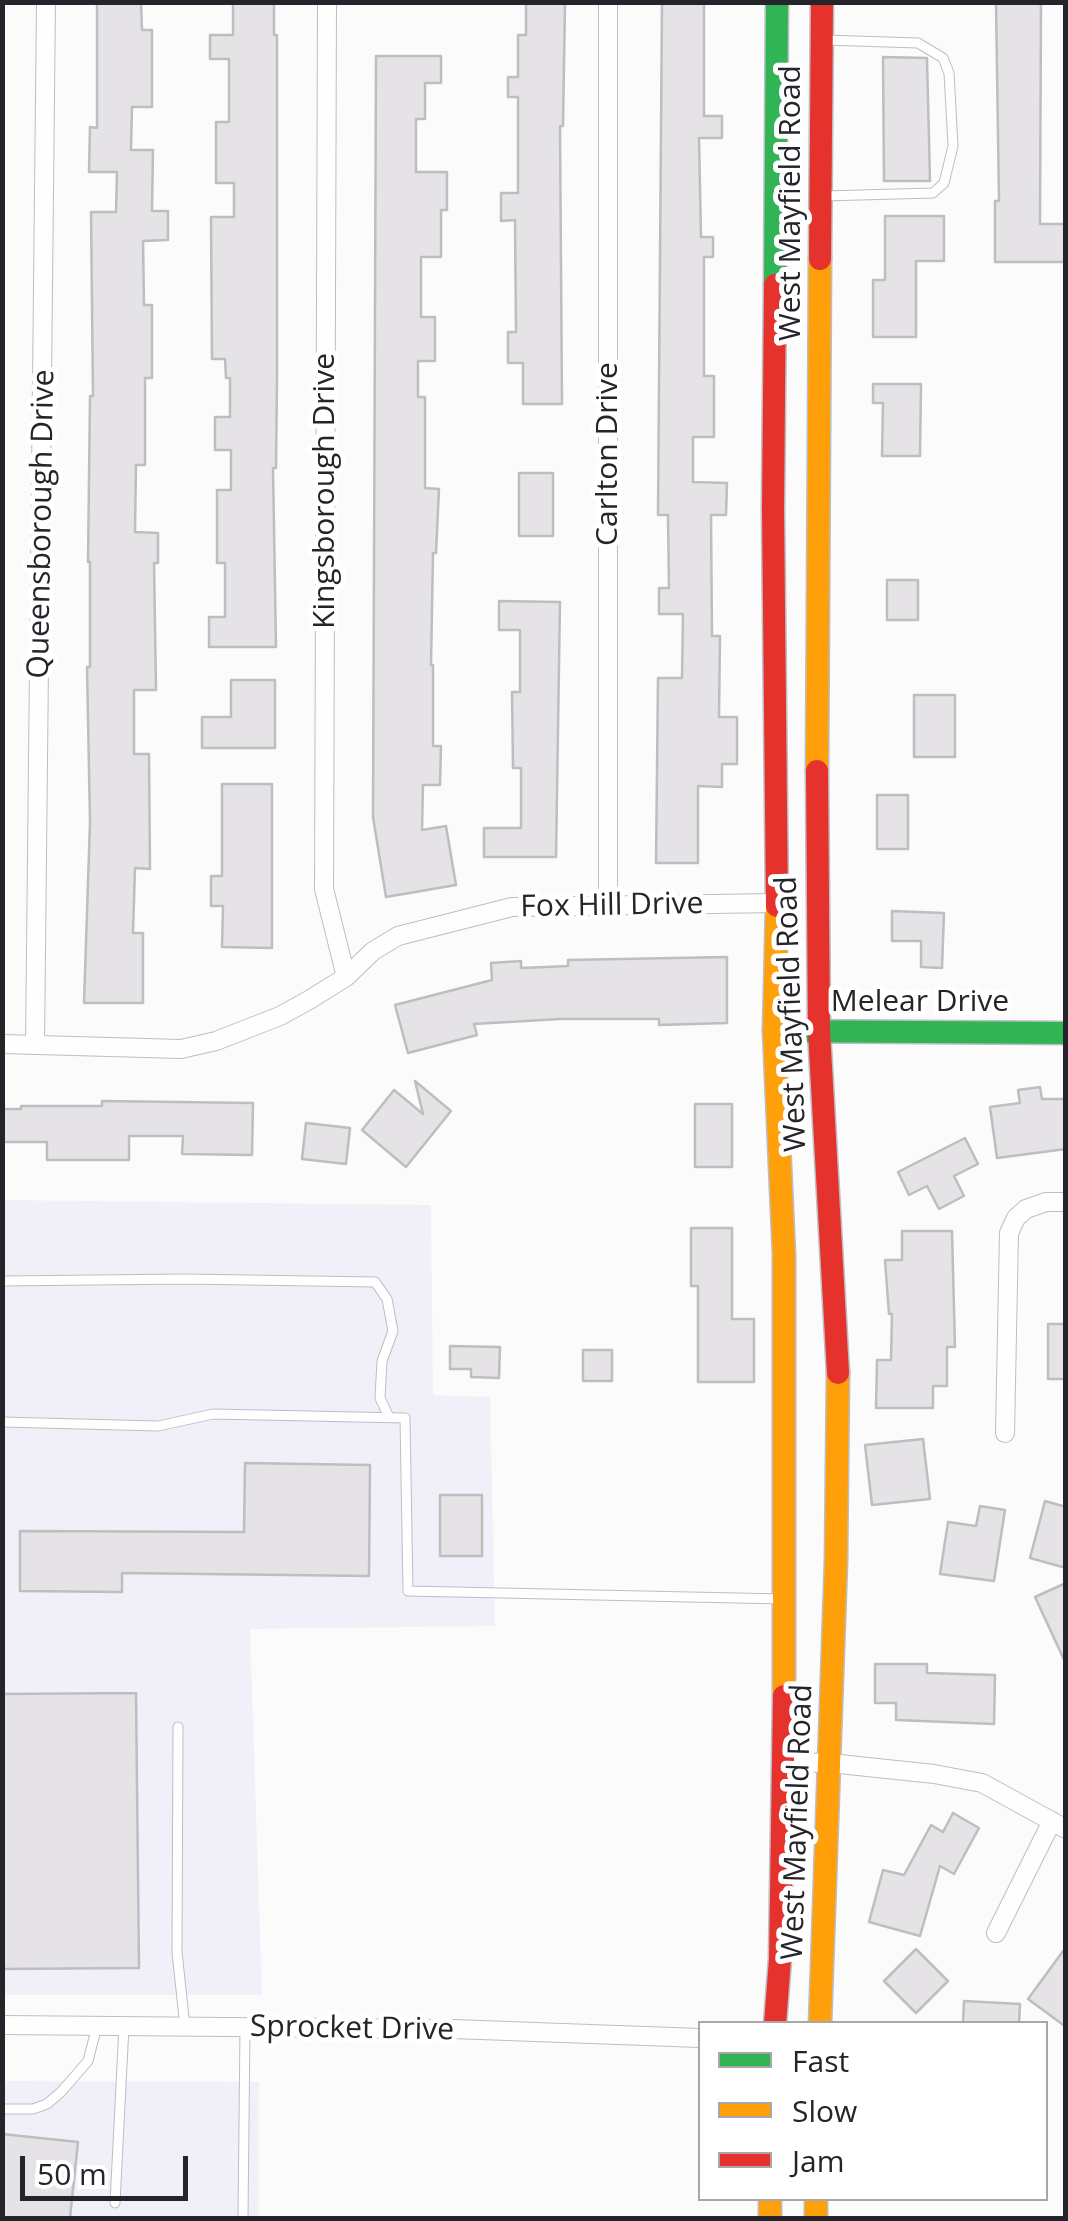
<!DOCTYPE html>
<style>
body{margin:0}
#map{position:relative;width:1068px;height:2221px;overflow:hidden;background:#fbfbfc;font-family:"Open Sans",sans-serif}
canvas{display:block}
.frame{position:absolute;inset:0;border:5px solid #24242a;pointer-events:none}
.legend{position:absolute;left:698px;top:2021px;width:350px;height:180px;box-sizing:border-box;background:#fff;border:2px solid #a7a7aa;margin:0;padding:12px 18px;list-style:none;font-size:30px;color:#24242a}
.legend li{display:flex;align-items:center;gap:20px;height:50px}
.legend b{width:50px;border:2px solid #a7a7aa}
.scale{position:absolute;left:20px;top:2156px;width:168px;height:45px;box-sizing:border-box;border:5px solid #24242a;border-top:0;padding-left:12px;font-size:30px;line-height:35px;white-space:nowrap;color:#24242a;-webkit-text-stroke:8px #fff;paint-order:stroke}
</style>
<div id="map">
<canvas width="1068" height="2221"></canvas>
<div class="frame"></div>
<ul class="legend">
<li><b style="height:12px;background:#30b455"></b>Fast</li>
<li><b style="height:12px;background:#ff9f0a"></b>Slow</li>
<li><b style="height:12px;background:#e5322d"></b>Jam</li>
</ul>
<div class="scale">50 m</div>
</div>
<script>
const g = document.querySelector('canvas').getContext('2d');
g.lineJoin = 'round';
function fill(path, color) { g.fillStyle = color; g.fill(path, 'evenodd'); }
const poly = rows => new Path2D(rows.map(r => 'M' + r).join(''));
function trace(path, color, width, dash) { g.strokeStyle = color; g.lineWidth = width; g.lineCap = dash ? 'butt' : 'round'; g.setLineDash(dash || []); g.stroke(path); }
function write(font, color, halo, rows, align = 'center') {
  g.font = font + ' "Open Sans",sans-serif'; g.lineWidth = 10; g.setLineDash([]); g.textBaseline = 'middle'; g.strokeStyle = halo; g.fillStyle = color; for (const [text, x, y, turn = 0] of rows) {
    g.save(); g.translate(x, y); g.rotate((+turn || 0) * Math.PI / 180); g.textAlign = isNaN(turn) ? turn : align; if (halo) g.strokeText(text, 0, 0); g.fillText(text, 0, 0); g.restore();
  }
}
fill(poly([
 [3,1200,431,1205,433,1395,490,1397,495,1626,250,1629,262,1995,3,1995],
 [3,2081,259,2082,259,2218,3,2218]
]), '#f1f0f9');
const building = poly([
 [97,2,141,2,142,30,152,30,152,107,132,107,131,150,153,150,152,211,168,211,168,240,143,241,144,305,152,305,152,378,145,378,145,465,136,465,135,532,158,533,158,563,154,563,156,690,134,690,134,754,149,754,150,869,135,868,133,933,143,933,143,1003,84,1003,90,822,87,667,90,667,90,562,88,562,90,396,93,396,91,212,116,212,117,172,89,172,90,127,97,128,97,2],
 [233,2,274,2,274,35,277,35,277,378,276,468,273,468,276,647,209,647,209,617,225,617,225,563,217,563,217,490,231,490,231,450,215,450,215,417,230,417,230,378,226,378,225,359,212,359,211,217,234,217,234,183,216,183,216,122,229,122,229,59,210,59,210,35,233,35,233,2],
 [526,2,565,2,563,126,560,126,562,404,523,404,523,363,508,363,508,332,516,332,515,220,501,221,501,193,518,193,518,97,508,97,508,77,518,77,518,35,526,35,526,2],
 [662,2,704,2,704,116,722,116,722,138,699,138,701,237,713,237,713,257,704,257,704,376,714,376,714,437,693,437,693,482,727,483,726,515,711,515,712,636,720,636,719,717,737,717,737,764,722,764,722,787,698,786,698,863,656,863,658,678,682,678,683,614,659,614,659,588,669,588,668,515,658,515,662,2],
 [996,2,1041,2,1040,224,1066,224,1066,262,995,262,995,201,999,201,996,2],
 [376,56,441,56,441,83,425,83,425,119,416,119,416,172,447,172,447,210,441,210,441,257,421,257,421,317,435,317,435,361,418,361,418,397,425,397,425,488,439,489,436,553,433,553,431,665,433,665,433,746,441,746,440,785,423,785,422,830,446,826,456,885,386,897,373,817,376,56],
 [883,57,927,58,930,181,884,181,883,57],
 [885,216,944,216,944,261,916,261,916,337,873,337,873,280,885,280,885,216],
 [873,384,921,384,920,456,882,456,883,403,873,403,873,384],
 [519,473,553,473,553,536,519,536,519,473],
 [887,580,918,580,918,620,887,620,887,580],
 [499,601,560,602,556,857,484,857,484,828,521,828,521,768,513,768,512,692,520,692,520,630,499,630,499,601],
 [231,680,275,680,275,748,202,748,202,717,231,717,231,680],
 [914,695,955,695,955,757,914,757,914,695],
 [222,784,272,784,272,948,222,947,223,906,211,906,211,876,222,876,222,784],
 [877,795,908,795,908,849,877,849,877,795],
 [892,911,944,913,942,968,921,967,921,941,892,941,892,911],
 [727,957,727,1023,659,1025,659,1019,560,1019,474,1024,477,1035,408,1053,395,1005,492,980,491,963,521,961,521,968,568,966,568,960,727,957],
 [415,1081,451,1111,406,1167,362,1130,394,1090,423,1114,415,1081],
 [1040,1087,1042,1099,1066,1099,1066,1149,997,1158,990,1107,1020,1103,1018,1090,1040,1087],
 [102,1101,253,1103,252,1155,182,1154,183,1136,129,1136,129,1160,47,1160,47,1142,2,1142,2,1109,21,1109,21,1106,102,1106,102,1101],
 [695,1104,732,1104,732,1167,695,1167,695,1104],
 [306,1123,350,1128,346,1164,302,1159,306,1123],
 [965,1138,978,1164,954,1176,964,1196,939,1209,927,1186,909,1195,898,1172,965,1138],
 [691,1228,732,1228,732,1319,754,1319,754,1382,698,1382,698,1286,691,1286,691,1228],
 [902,1231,952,1231,955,1347,947,1347,947,1386,933,1386,933,1408,876,1408,877,1360,891,1360,892,1314,889,1314,885,1260,902,1260,902,1231],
 [1048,1324,1066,1324,1066,1379,1048,1379,1048,1324],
 [450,1346,500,1347,499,1378,471,1377,471,1369,450,1369,450,1346],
 [583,1350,612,1350,612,1381,583,1381,583,1350],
 [923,1439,930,1499,872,1505,865,1445,923,1439],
 [245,1463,370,1465,369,1576,122,1573,122,1592,20,1591,20,1531,244,1532,245,1463],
 [440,1495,482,1495,482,1556,440,1556,440,1495],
 [1045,1501,1066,1507,1066,1568,1030,1558,1045,1501],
 [980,1506,1005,1510,994,1581,940,1574,948,1522,976,1526,980,1506],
 [1066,1583,1066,1664,1035,1597,1066,1583],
 [875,1664,927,1664,927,1673,995,1675,994,1724,896,1720,896,1703,875,1703,875,1664],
 [136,1693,139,1968,2,1969,2,1694,136,1693],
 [953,1813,979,1828,954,1874,940,1866,920,1936,869,1922,883,1870,904,1875,931,1825,943,1832,953,1813],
 [1066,1947,1066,2027,1028,1999,1066,1947],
 [916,1949,948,1981,916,2013,884,1981,916,1949],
 [964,2001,1020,2004,1019,2024,963,2024,964,2001],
 [2,2134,78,2142,70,2218,2,2218,2,2134]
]);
fill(building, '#e5e3e6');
trace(building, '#bebdc0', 2.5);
const lane = poly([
 [823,196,933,193,944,183,953,146,949,73,943,58,918,43,825,40],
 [2,1281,185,1279,375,1282,387,1299,393,1331,382,1361,380,1398,389,1417],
 [2,1422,158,1426,213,1414,405,1418,408,1591,783,1599],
 [178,1727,177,1952,185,2027],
 [2,2109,33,2109,47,2104,61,2092,88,2061,97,2026],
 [115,2203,124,2026],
 [243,2218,245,2027]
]);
const street = poly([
 [327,2,324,889,346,977],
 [608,2,608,906],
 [2,1044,181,1049,216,1041,280,1016,309,1000,346,977,373,951,398,936,512,907,777,903],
 [35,1045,46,2],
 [1005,1433,1009,1233,1016,1218,1026,1209,1046,1202,1066,1202],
 [782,1762,830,1763,934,1774,982,1783,1066,1829],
 [996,1933,1052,1821],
 [2,2025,453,2029,700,2038]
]);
const fast = poly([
 [775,285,777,2],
 [774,1031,1066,1033]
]);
const slow = poly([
 [817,771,820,259],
 [777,906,774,1031,784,1255,784,1696],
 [820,2024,836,1561,838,1373],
 [770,2198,770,2218],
 [816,2198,816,2218]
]);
const jam = poly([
 [820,259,822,2],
 [775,285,773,509,777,906],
 [817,771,819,1031,838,1373],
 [775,2024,780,1959,784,1696]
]);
trace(lane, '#bebec2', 11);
trace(street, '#bebec2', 20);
trace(fast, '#bebec2', 25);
trace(slow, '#bebec2', 25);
trace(jam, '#bebec2', 25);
trace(lane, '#fefeff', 9);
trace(street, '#fefeff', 18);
trace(fast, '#30b455', 22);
trace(slow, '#ff9f0a', 22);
trace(jam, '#e5322d', 22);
write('30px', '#24242a', '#fff', [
 ["West Mayfield Road",791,203,-90],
 ["Carlton Drive",608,454,-90],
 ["Kingsborough Drive",325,491,-90],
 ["Queensborough Drive",42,524,-89],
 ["Fox Hill Drive",612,906,-1],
 ["Melear Drive",920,1002],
 ["West Mayfield Road",792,1014,-92],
 ["West Mayfield Road",798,1822,-88],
 ["Sprocket Drive",352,2029,1]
]);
</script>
